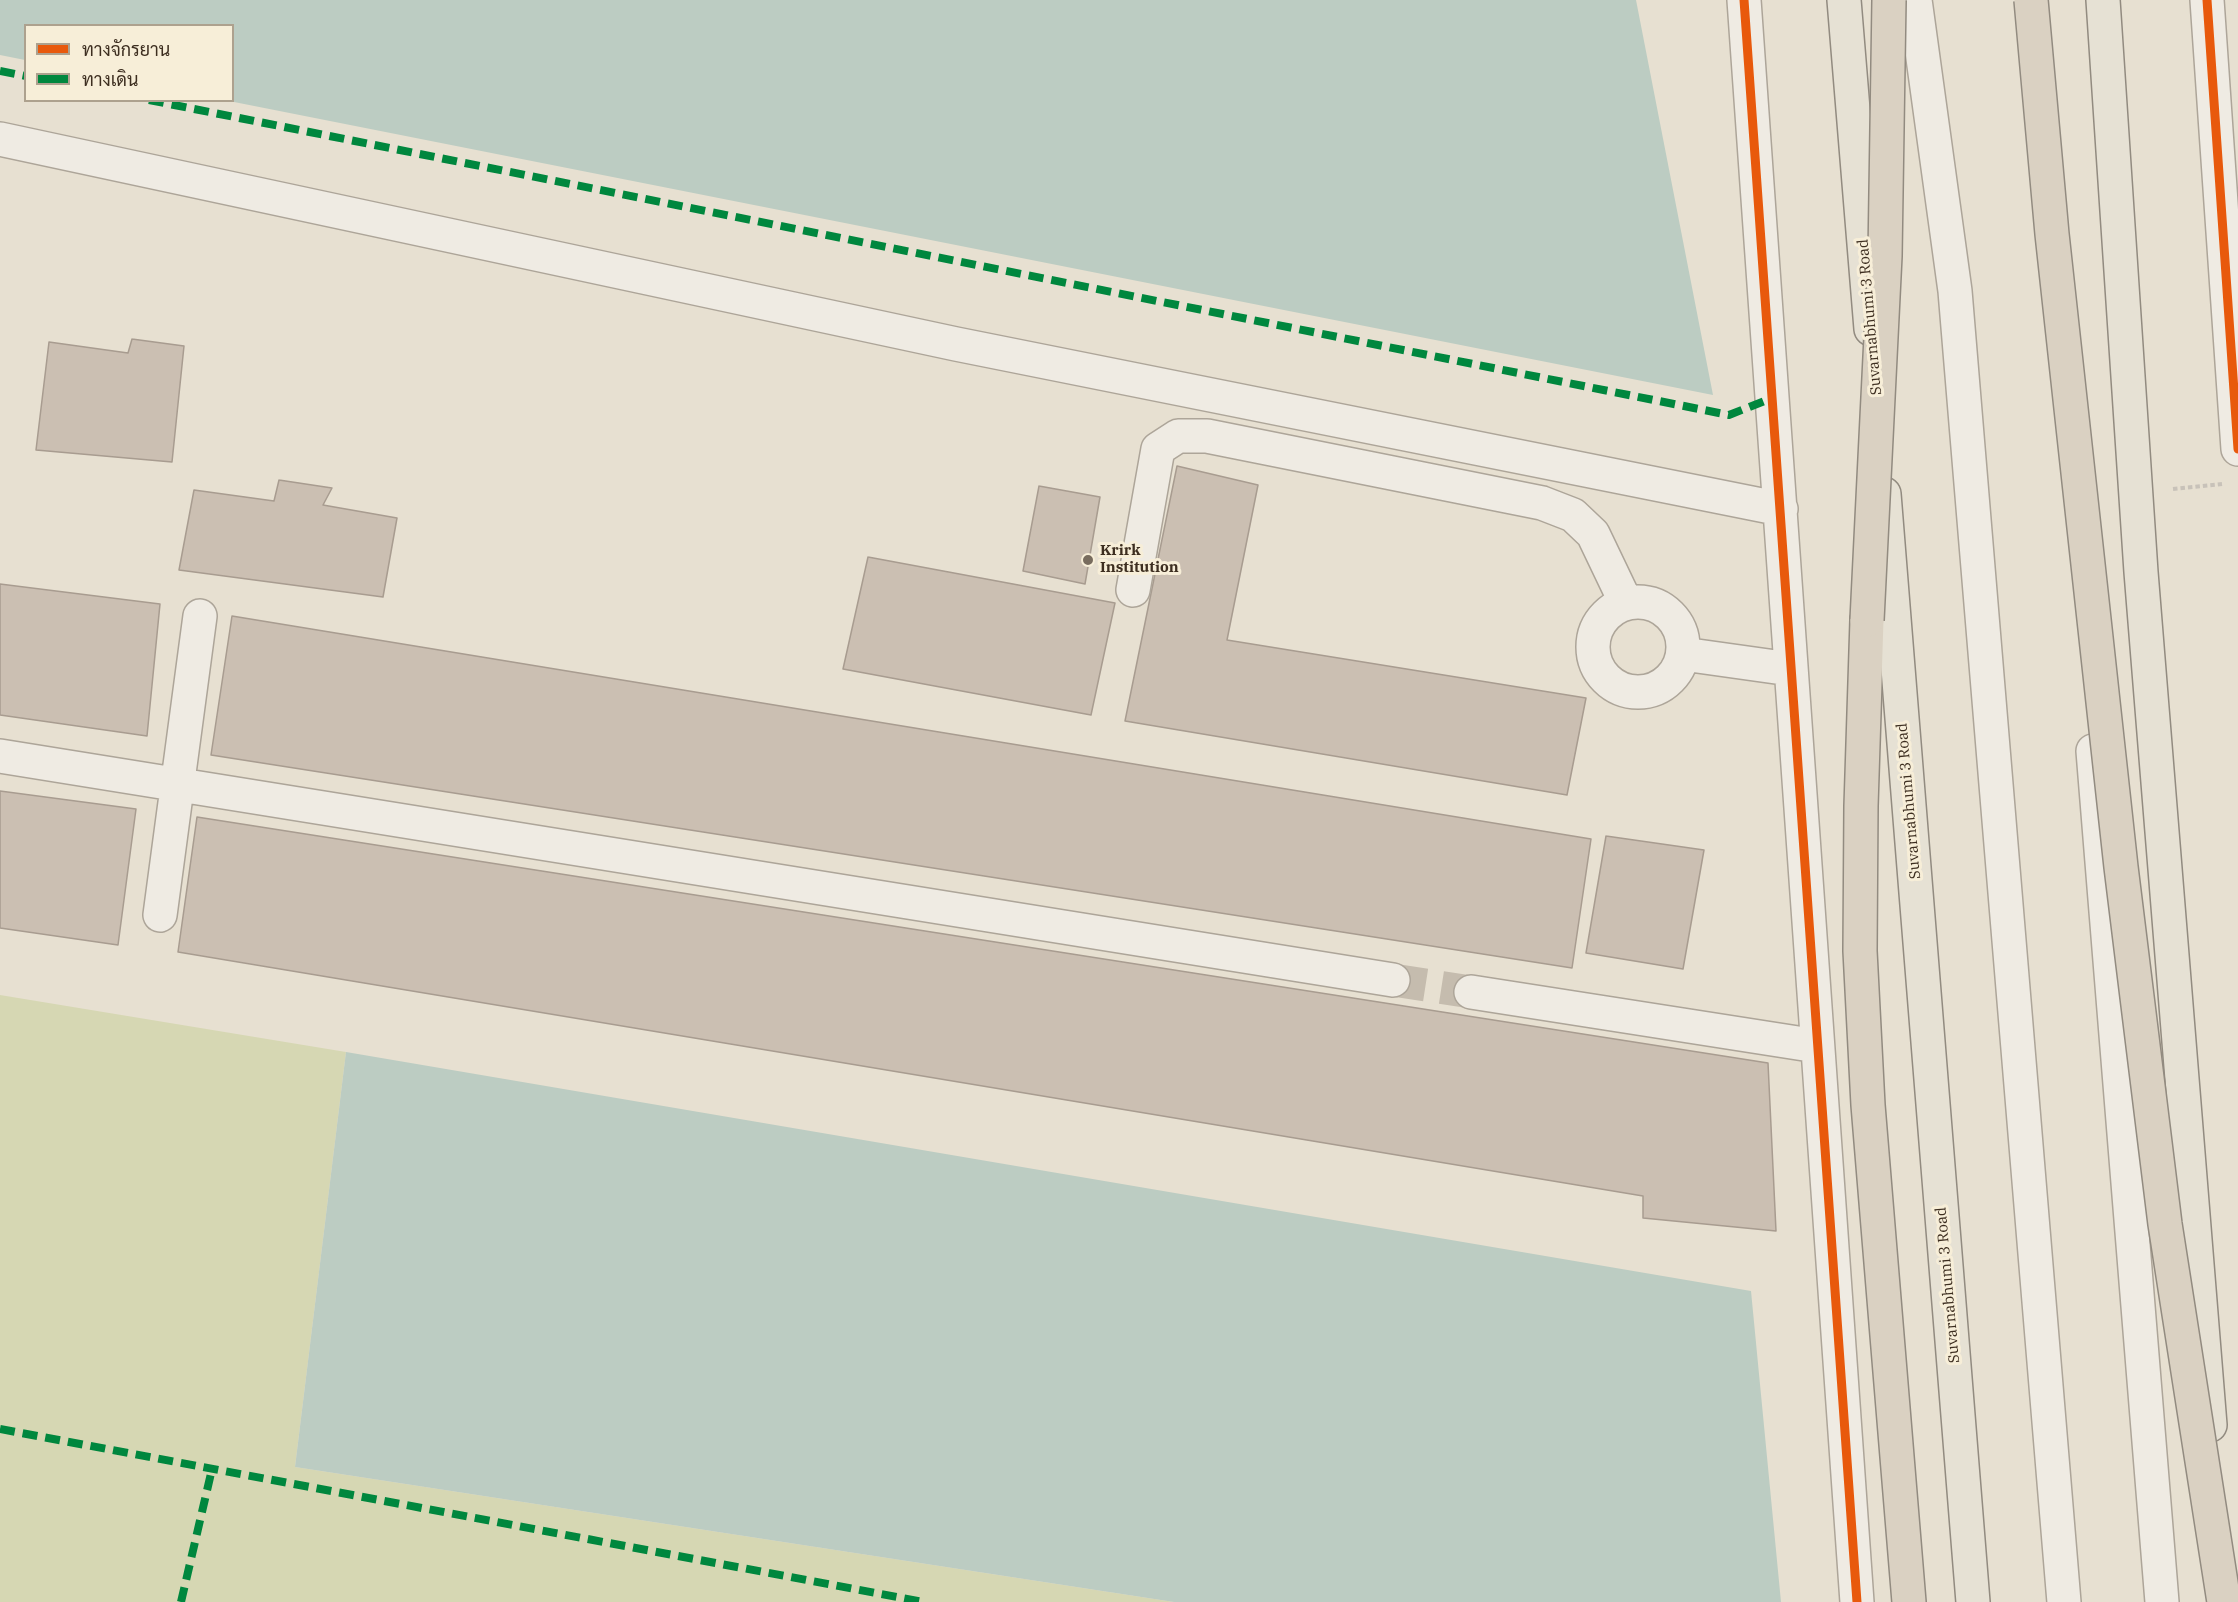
<!DOCTYPE html>
<meta charset="utf-8">
<style>
body{margin:0}
#map{position:relative;width:2238px;height:1602px;overflow:hidden;background:#e7e0d1;font-family:"IBM Plex Serif",Sarabun,serif}
canvas{display:block}
.legend{position:absolute;left:24px;top:24px;width:210px;height:78px;box-sizing:border-box;background:#f7eed8;border:2px solid #ada18e;margin:0;padding:8px 10px;list-style:none;font-size:18px;color:#3d2e20}
.legend li{display:flex;align-items:center;gap:12px;height:30px}
.legend b{width:30px;border:2px solid #ada18e}
</style>
<div id="map">
<canvas width="2238" height="1602"></canvas>
<ul class="legend">
<li><b style="height:8px;background:#e8590c"></b>ทางจักรยาน</li>
<li><b style="height:8px;background:#00873e"></b>ทางเดิน</li>
</ul>
</div>
<script>
const g = document.querySelector('canvas').getContext('2d');
g.lineJoin = 'round';
function fill(path, color) { g.fillStyle = color; g.fill(path, 'evenodd'); }
const poly = rows => new Path2D(rows.map(r => 'M' + r).join(''));
function trace(path, color, width, dash) { g.strokeStyle = color; g.lineWidth = width; g.lineCap = dash ? 'butt' : 'round'; g.setLineDash(dash || []); g.stroke(path); }
function write(font, color, halo, rows, align = 'center') {
  g.font = font + ' "IBM Plex Serif",serif'; g.lineWidth = 6; g.setLineDash([]); g.textBaseline = 'middle'; g.strokeStyle = halo; g.fillStyle = color; for (const [text, x, y, turn = 0] of rows) {
    g.save(); g.translate(x, y); g.rotate((+turn || 0) * Math.PI / 180); g.textAlign = isNaN(turn) ? turn : align; if (halo) g.strokeText(text, 0, 0); g.fillText(text, 0, 0); g.restore();
  }
}
fill(poly([
 [0,995,346,1052,295,1467,1174,1602,0,1602]
]), '#d6d7b3');
fill(poly([
 [0,0,1636,0,1713,395,229,101,232,100,232,26,26,26,25,60,0,55],
 [346,1052,1751,1291,1781,1602,1174,1602,295,1467]
]), '#bcccc2');
const building = poly([
 [132,339,184,346,172,462,36,450,49,342,128,353,132,339],
 [1177,466,1258,485,1227,640,1586,698,1567,795,1125,721,1177,466],
 [279,480,332,488,323,505,397,518,383,597,179,570,194,490,274,501,279,480],
 [1039,486,1100,497,1085,584,1023,571,1039,486],
 [868,557,1115,603,1091,715,843,669,868,557],
 [0,584,160,604,147,736,0,715,0,584],
 [232,616,1591,839,1572,968,211,755,232,616],
 [0,791,136,809,118,945,0,928,0,791],
 [197,817,1768,1063,1776,1231,1643,1218,1643,1196,178,952,197,817],
 [1606,836,1704,850,1683,969,1586,953,1606,836]
]);
fill(building, '#cbbfb2');
trace(building, '#a89c90', 1.5);
trace(poly([
 [1393,980,1471,992]
]), '#c5bcae', 33, [33, 16]);
const minor = poly([
 [1744,0,1857,1602],
 [1915,0,1955,291,2064,1602],
 [2207,0,2238,449],
 [0,139,956,344,1781,509],
 [1133,590,1158,449,1178,436,1207,436,1542,503,1573,515,1593,534,1626,603],
 '1593 647a45 45 0 1 1 90 0a45 45 0 1 1-90 0Z',
 [1683,654,1790,669],
 [2093,751,2162,1602],
 [0,756,1393,980],
 [160,915,200,616],
 [1471,992,1817,1046]
]);
const major = poly([
 [1844,0,1871,329],
 [2103,0,2141,572,2210,1425],
 [1884,494,1973,1602]
]);
const highway = poly([
 [1867,620,1861,806,1860,951,1868,1105,1909,1602]
]);
trace(minor, '#ada599', 36);
trace(major, '#928b80', 36);
trace(highway, '#928b80', 36);
trace(poly([
 [2173,489,2222,484]
]), '#c8c2b9', 4, [4.5, 3]);
trace(minor, '#efebe3', 33);
trace(major, '#e6e1d4', 33);
trace(highway, '#dad1c2', 33);
const highwayBridge = poly([
 [2031,0,2052,234,2121,867,2165,1224,2224,1602],
 [1867,620,1885,256,1889,0]
]);
trace(highwayBridge, '#928b80', 36, []);
trace(highwayBridge, '#dad1c2', 33);
trace(poly([
 [0,71,26,76],
 [149,100,1729,415,1772,398],
 [0,1429,924,1602],
 [181,1602,212,1469]
]), '#00873e', 8, [15, 8]);
trace(poly([
 [1744,0,1857,1602],
 [2207,0,2238,449]
]), '#e8590c', 9);
for (const [x, y, r, color] of [
 [1088,560,6,"#786c5e"]
]) { const dot = new Path2D(); dot.arc(x, y, r, 0, 2 * Math.PI); g.fillStyle = color; g.fill(dot); trace(dot, '#f7eed8', 2); }
write('15px', '#3d2e20', '#f7eed8', [
 ["Suvarnabhumi 3 Road",1870,317,-95],
 ["Suvarnabhumi 3 Road",1909,801,-95],
 ["Suvarnabhumi 3 Road",1948,1285,-95]
]);
write('bold 15px', '#3d2e20', '#f7eed8', [
 ["Krirk",1100,551],
 ["Institution",1100,568]
], 'left');
</script>
